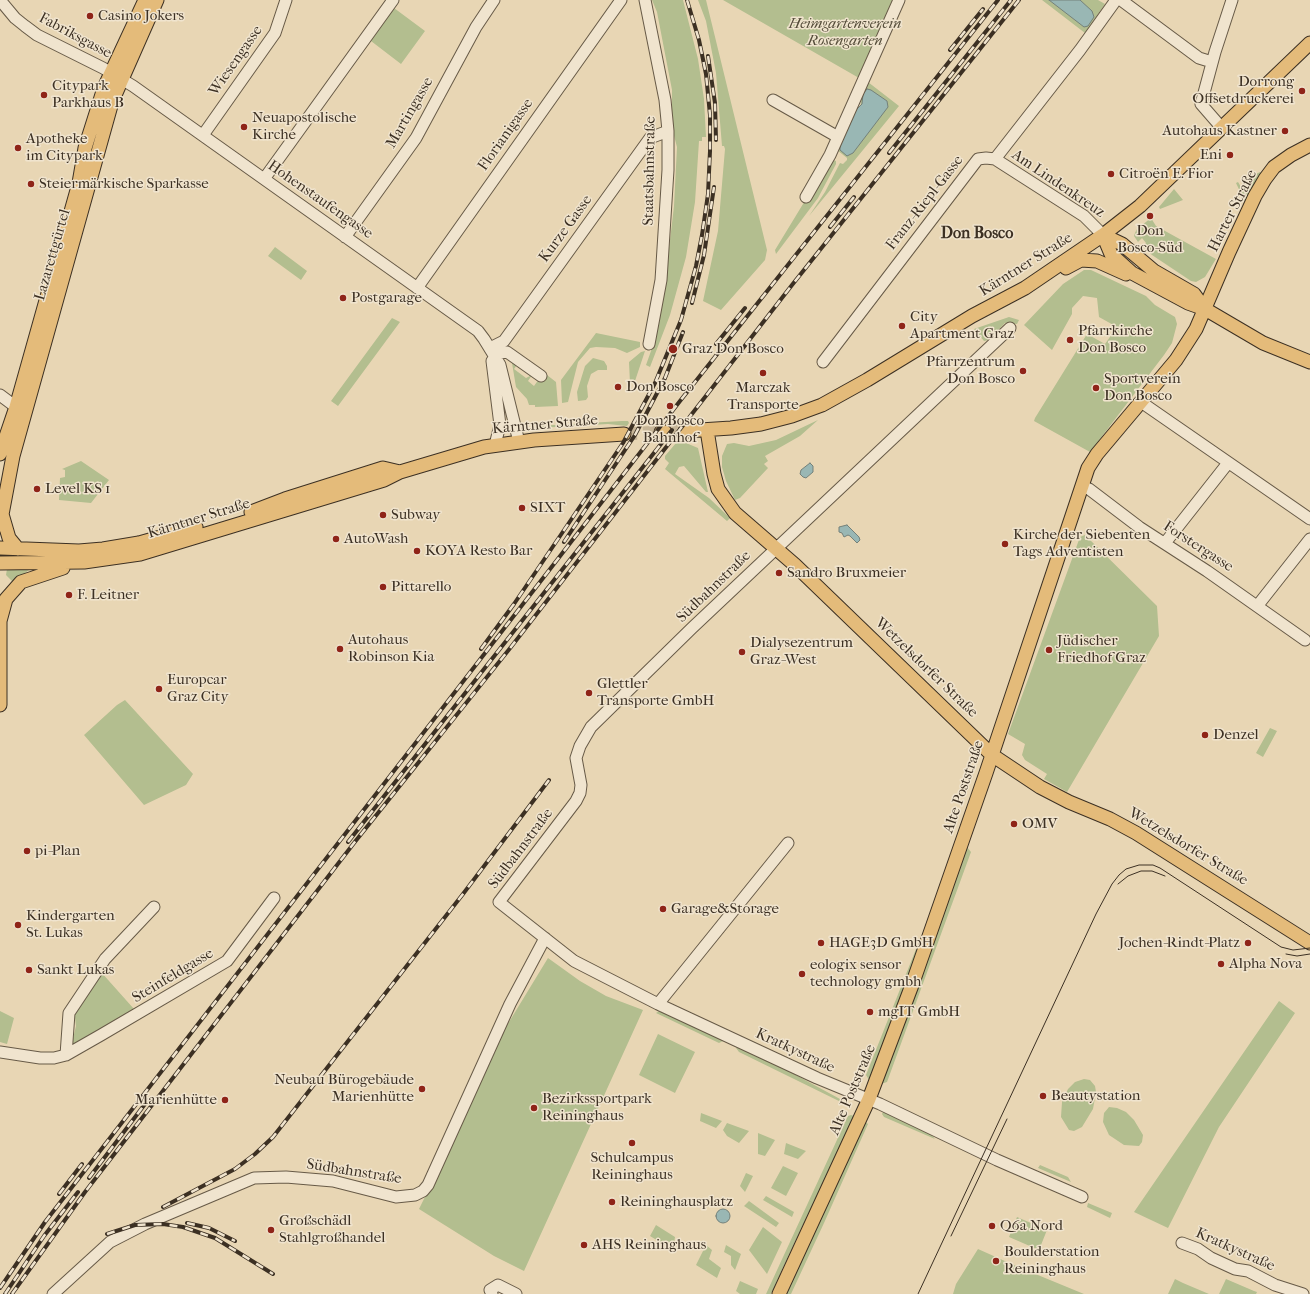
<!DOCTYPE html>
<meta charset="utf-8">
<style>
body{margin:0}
canvas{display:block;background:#e8d6b4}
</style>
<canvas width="1310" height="1294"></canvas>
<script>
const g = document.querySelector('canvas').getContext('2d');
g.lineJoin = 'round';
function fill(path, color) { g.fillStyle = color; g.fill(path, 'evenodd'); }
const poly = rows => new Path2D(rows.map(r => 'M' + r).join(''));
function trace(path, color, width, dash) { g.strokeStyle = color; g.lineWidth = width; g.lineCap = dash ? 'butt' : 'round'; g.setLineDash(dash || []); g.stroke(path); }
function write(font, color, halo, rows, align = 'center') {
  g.font = font + ' "IM FELL French Canon",serif'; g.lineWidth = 3; g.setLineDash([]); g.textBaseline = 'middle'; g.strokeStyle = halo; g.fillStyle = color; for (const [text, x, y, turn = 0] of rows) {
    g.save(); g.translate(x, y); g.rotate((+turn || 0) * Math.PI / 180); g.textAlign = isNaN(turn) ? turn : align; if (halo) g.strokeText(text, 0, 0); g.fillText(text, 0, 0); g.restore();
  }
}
fill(poly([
 [652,0,683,0,698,59,704,99,706,137,702,137,702,141,699,141,695,202,686,257,670,315,650,367,646,365,651,351,667,266,674,206,677,147,672,128,672,90,657,12],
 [698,0,706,0,767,250,765,260,721,310,703,301,718,231,725,149,724,146,722,146,716,73,706,21],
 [723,0,895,0,859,78],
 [1042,0,1098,0,1105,4,1085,33],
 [394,8,425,31,401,64,371,41],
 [868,82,899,106,809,216,825,192,840,163,843,164,847,160,847,158,837,150,857,107,855,115,860,111,862,91],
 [833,160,836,161,836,164,818,198,776,254,775,250,803,204],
 [1260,172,1262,173,1245,202,1236,183,1238,182,1241,187,1251,182,1252,176],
 [1174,189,1183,200,1160,209,1159,207],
 [1151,218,1156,226,1216,259,1205,277,1196,282,1191,281,1152,255,1143,247,1146,243,1142,238,1138,242,1134,236,1135,233,1137,229],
 [275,247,307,271,301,280,268,256],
 [1084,270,1091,270,1146,296,1155,305,1175,317,1177,324,1172,343,1164,355,1090,452,1034,421,1035,418,1087,334,1105,344,1117,327,1099,317,1097,298,1083,296,1072,308,1072,314,1052,350,1024,325,1063,284],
 [1009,317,1019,320,1017,324,1005,323,989,340,984,341,974,329],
 [392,318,400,322,338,406,331,401],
 [596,333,640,342,640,347,627,353,615,348,596,347,590,348,578,362,568,402,562,403,561,380],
 [645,351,635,381,630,384,629,362,641,352],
 [511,357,517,365,514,369,526,378,532,375,528,381,534,386,539,379,542,382,547,375,556,382,558,406,535,407,535,405,529,405,527,399,516,387],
 [593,358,604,361,607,366,607,370,598,370,591,374,587,386,588,397,586,400,578,401,577,392,585,366],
 [818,420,800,436,765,456,768,461,764,464,768,468,740,498,735,500,726,481,722,467,722,456,727,444,734,443,749,446,776,440],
 [622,421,628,421,629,423,627,426,608,424,538,428,537,426],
 [676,443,686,443,698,448,708,492,706,492,684,466,679,467,675,474,709,498,730,518,727,521,665,469,669,463,665,459,665,456],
 [81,461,109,480,91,503,59,500,60,478,65,477,65,470,62,469],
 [1085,535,1157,606,1159,636,1067,792,1044,779,1047,774,1025,760,1022,755,1025,744,1008,734,1080,537],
 [7,569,28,569,29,570,13,582,6,575],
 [125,700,193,774,186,785,144,805,84,735,117,705],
 [1270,728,1277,731,1263,757,1256,753],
 [967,847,971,852,887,1082,881,1084],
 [916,949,918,950,912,972,893,1016,869,1080,866,1075],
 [548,958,580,981,606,996,643,1010,524,1271,494,1256,419,1209,465,1116,495,1045],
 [101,972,134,1009,71,1047,76,1026,74,1010],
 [1279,1001,1295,1013,1219,1127,1168,1228,1134,1212],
 [0,1011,14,1018,7,1044,0,1042],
 [659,1011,723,1040,723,1041,719,1043,656,1013],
 [658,1034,695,1052,675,1093,639,1075],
 [738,1047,794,1074,840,1099,843,1103,739,1052,736,1048],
 [1084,1079,1090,1080,1095,1086,1096,1092,1093,1109,1082,1127,1074,1131,1069,1130,1061,1117,1062,1102,1068,1089,1075,1082],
 [1109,1107,1117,1108,1126,1112,1134,1120,1143,1135,1142,1142,1139,1146,1124,1145,1109,1135,1103,1122,1104,1113],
 [883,1112,929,1132,935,1139,884,1117,882,1114],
 [701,1113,722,1121,716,1128,700,1121],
 [851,1115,854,1116,785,1263,771,1294,766,1294,848,1116],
 [865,1121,868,1124,824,1223,791,1294,786,1294],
 [727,1123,749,1131,739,1143,727,1136,723,1130],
 [758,1133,775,1140,765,1156,758,1154],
 [786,1143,806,1151,798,1159,784,1154],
 [1040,1165,1068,1177,1071,1182,1038,1168],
 [783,1166,798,1173,786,1196,771,1188],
 [746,1173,753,1176,745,1192,740,1186],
 [766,1196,794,1212,792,1217,763,1200],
 [749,1201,779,1223,776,1227,744,1206],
 [1088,1203,1112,1213,1110,1218,1087,1207],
 [1017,1217,1047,1230,1039,1250,1009,1237],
 [656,1225,675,1237,673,1250,650,1236],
 [763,1227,782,1242,767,1274,749,1250],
 [706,1245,712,1250,709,1259,721,1268,717,1278,696,1265],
 [726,1245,741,1254,735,1270,731,1265,731,1256,724,1252],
 [978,1249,1016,1266,1084,1294,953,1294,956,1284],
 [1175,1279,1183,1283,1209,1294,1168,1294],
 [1226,1279,1254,1291,1257,1292,1256,1294,1219,1294],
 [740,1281,758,1289,756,1294,740,1294,736,1291]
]), '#b3be8f');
const water = poly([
 [1049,0,1080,0,1092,11,1094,17,1088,26,1084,27,1049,0],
 [867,89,871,90,887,101,888,107,853,153,847,156,840,150,840,145,855,111,862,104,863,94,867,89],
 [810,463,813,466,813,472,806,478,803,477,800,474,801,470,810,463],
 [847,525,859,537,860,540,857,543,850,536,848,535,844,537,842,533,839,532,839,527,847,525],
 '716 1216a7 7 0 1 1 14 0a7 7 0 1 1-14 0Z'
]);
fill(water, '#99b7b4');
trace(water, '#74817a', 1);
trace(poly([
 [665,432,685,431],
 [624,434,661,432]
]), '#c6b597', 13, [13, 6]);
const minor = poly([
 [0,0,15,18,25,26,37,35,103,68,133,86,478,331,484,339,500,365,519,442],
 [645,0,665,100,668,131,668,170,661,280,649,344],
 [1121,0,1199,58,1212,62],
 [773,100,838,137],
 [1221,127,1201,104,1215,52,1232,0],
 [203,135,275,33,286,0],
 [995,159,1080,50,1116,0],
 [264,179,393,0],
 [806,197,830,155,899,0],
 [345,237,416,138,476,27,494,0],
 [417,288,621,0],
 [1010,328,692,628,591,727,580,746,576,758,581,785,580,793,576,801,499,902,574,961,658,1004,817,1078,880,1104,997,1160,1082,1197],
 [490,348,504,341,650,138,668,131],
 [493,354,507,352,541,376],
 [492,361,500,425,495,445],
 [823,362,978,159,986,158,995,159,1084,216,1103,235],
 [0,395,16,407],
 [1141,402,1310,519],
 [1082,486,1089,489,1139,527,1207,571,1305,640],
 [1165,543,1228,463],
 [1258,605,1310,539],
 [658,1004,788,843],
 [0,1052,40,1058,54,1058,66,1055,101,1035,227,961,274,898],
 [66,1055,69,1013,105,959,154,907],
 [1182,1243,1198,1249,1211,1258,1235,1269,1248,1271,1275,1285,1303,1294],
 [53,1294,110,1242,145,1224,254,1178,286,1177,333,1181,396,1197,415,1195,423,1191,428,1185,510,1004,545,938],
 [492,1294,490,1290,498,1285,516,1294]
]);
const major = poly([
 [1103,235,1111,254,1132,273,1188,303,1205,309,1263,343,1310,362],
 [1103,235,1122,244,1154,271,1194,294,1205,309],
 [1066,268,1081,260,1097,261,1126,274],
 [707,430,714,474,718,489,735,513,795,565,992,755,1040,787,1069,802,1110,819,1136,833,1310,943],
 [685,431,731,428,761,424,792,416,822,405,867,380,972,316,1025,288,1103,235,1140,206,1310,43],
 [661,432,665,432],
 [0,454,16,407,79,183,85,148,104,88,145,0],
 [251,512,285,499,383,468,400,472],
 [2,514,9,538,18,549],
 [0,525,13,456,112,102,157,0],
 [0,548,79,551,103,549,139,543,196,527],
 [0,563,84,562,140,554,384,480,400,472,484,447,534,440,624,434],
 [0,705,0,621,6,599,21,582,63,568],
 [779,1294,869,1099,912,985,986,773,1088,468,1097,454,1176,360,1196,329,1229,252,1255,196,1265,179,1274,167,1291,155,1310,145]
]);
trace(minor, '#675a47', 13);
trace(major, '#3c3023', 15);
trace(minor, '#f0e4ce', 11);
trace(major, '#e4bb7a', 13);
trace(poly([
 [1118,884,1128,876,1141,871,1152,871,1165,876],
 [1286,954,1297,956,1310,954],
 [951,1236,1007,1119],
 [918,1294,1096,914,1112,884,1119,875,1126,869,1139,865,1153,865,1160,868,1281,947,1293,950,1310,948]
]), '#3c3023', 1);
const rail = poly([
 [950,50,983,9],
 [708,56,715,103,716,140],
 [889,153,1011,0],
 [830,227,854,197],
 [692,303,704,255,714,187],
 [716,344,745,308],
 [564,542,635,435,665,378,683,332],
 [481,649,514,604,623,443,655,383,681,320,696,266,702,235,708,194,710,151,710,115,706,74,699,40,687,0],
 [348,842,672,430],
 [89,1178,148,1100],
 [59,1194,82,1164],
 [163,1207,235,1169,255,1154,273,1137,463,894,549,780],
 [187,1223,209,1228,235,1241],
 [107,1234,135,1225,163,1224,183,1227,215,1238,273,1274],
 [0,1288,45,1222,680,401,998,0],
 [5,1294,44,1236,78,1192],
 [12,1294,85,1192,354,843,511,647,792,285,1019,0]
]);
trace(rail, '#3c3023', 4);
trace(rail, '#f0e4ce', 2.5, [8]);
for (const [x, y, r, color] of [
 [90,16,4,"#8f2418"],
 [1302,91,4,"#8f2418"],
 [44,95,4,"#8f2418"],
 [244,127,4,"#8f2418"],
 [1285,131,4,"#8f2418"],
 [18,148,4,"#8f2418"],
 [1230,155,4,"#8f2418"],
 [1111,174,4,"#8f2418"],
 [31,184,4,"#8f2418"],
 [1150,216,4,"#8f2418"],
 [343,298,4,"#8f2418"],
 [902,326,4,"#8f2418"],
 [1070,340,4,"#8f2418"],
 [673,349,5,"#8f2418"],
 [1023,371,4,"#8f2418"],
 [763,373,4,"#8f2418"],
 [618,387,4,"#8f2418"],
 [1096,388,4,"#8f2418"],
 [670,406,4,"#8f2418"],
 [37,489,4,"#8f2418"],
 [522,508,4,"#8f2418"],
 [383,515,4,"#8f2418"],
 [336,539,4,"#8f2418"],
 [1005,544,4,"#8f2418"],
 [417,551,4,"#8f2418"],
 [779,573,4,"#8f2418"],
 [383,587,4,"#8f2418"],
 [69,595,4,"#8f2418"],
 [340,649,4,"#8f2418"],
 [1049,650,4,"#8f2418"],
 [742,652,4,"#8f2418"],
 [159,689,4,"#8f2418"],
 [589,693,4,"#8f2418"],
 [1205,735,4,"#8f2418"],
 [1014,824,4,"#8f2418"],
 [27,851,4,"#8f2418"],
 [663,909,4,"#8f2418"],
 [18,925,4,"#8f2418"],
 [821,943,4,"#8f2418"],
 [1248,943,4,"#8f2418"],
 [1221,964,4,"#8f2418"],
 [29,970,4,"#8f2418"],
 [802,974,4,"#8f2418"],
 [870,1012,4,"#8f2418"],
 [422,1089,4,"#8f2418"],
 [1043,1096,4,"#8f2418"],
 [225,1100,4,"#8f2418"],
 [534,1108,4,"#8f2418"],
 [632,1143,4,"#8f2418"],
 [612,1202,4,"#8f2418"],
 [992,1226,4,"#8f2418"],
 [271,1230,4,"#8f2418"],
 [584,1245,4,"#8f2418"],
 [996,1261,4,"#8f2418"]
]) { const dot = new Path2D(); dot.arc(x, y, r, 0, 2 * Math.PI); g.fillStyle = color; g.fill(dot); trace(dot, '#f0e4ce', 1.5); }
write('15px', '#3c3023', '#f0e4ce', [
 ["Casino Jokers",98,16],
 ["Dorrong",1294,82,"right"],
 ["Offsetdruckerei",1294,99,"right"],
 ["Citypark",52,86],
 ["Parkhaus B",52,103],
 ["Neuapostolische",252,118],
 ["Kirche",252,135],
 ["Autohaus Kastner",1277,131,"right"],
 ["Apotheke",26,139],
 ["im Citypark",26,156],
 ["Eni",1222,155,"right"],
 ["Citroën E. Fior",1119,174],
 ["Steiermärkische Sparkasse",39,184],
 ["Don",1150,231,"center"],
 ["Bosco-Süd",1150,248,"center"],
 ["Postgarage",351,298],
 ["City",910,317],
 ["Apartment Graz",910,334],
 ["Pfarrkirche",1078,331],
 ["Don Bosco",1078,348],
 ["Graz Don Bosco",682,349],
 ["Pfarrzentrum",1015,362,"right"],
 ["Don Bosco",1015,379,"right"],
 ["Sportverein",1104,379],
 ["Don Bosco",1104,396],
 ["Don Bosco",626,387],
 ["Marczak",763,388,"center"],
 ["Transporte",763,405,"center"],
 ["Don Bosco",670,421,"center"],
 ["Bahnhof",670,438,"center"],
 ["Level KS 1",45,489],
 ["SIXT",530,508],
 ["Subway",391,515],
 ["Kirche der Siebenten",1013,535],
 ["Tags Adventisten",1013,552],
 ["AutoWash",344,539],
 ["KOYA Resto Bar",425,551],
 ["Sandro Bruxmeier",787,573],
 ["Pittarello",391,587],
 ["F. Leitner",77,595],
 ["Autohaus",348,640],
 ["Robinson Kia",348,657],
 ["Jüdischer",1057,641],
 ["Friedhof Graz",1057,658],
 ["Dialysezentrum",750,643],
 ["Graz-West",750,660],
 ["Europcar",167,680],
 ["Graz City",167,697],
 ["Glettler",597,684],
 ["Transporte GmbH",597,701],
 ["Denzel",1213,735],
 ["OMV",1022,824],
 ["pi-Plan",35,851],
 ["Garage&Storage",671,909],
 ["Kindergarten",26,916],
 ["St. Lukas",26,933],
 ["HAGE3D GmbH",829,943],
 ["Jochen-Rindt-Platz",1240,943,"right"],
 ["Alpha Nova",1229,964],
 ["eologix sensor",810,965],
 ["technology gmbh",810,982],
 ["Sankt Lukas",37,970],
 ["mgIT GmbH",878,1012],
 ["Neubau Bürogebäude",414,1080,"right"],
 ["Marienhütte",414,1097,"right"],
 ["Beautystation",1051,1096],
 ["Bezirkssportpark",542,1099],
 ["Reininghaus",542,1116],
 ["Marienhütte",217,1100,"right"],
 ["Schulcampus",632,1158,"center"],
 ["Reininghaus",632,1175,"center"],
 ["Reininghausplatz",620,1202],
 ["Großschädl",279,1221],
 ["Stahlgroßhandel",279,1238],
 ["Q6a Nord",1000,1226],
 ["AHS Reininghaus",592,1245],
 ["Boulderstation",1004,1252],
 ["Reininghaus",1004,1269]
], 'left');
write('italic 15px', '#544c39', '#f0e4ce', [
 ["Heimgartenverein",845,24],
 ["Rosengarten",845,41]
]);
write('15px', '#3c3023', '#f0e4ce', [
 ["Fabriksgasse",75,36,28],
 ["Wiesengasse",236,61,-55],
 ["Martingasse",410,113,-60],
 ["Florianigasse",506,135,-55],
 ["Staatsbahnstraße",650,171,-89],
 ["Am Lindenkreuz",1058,184,34],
 ["Hohenstaufengasse",320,200,35],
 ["Franz-Riepl-Gasse",925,203,-52],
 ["Harter Straße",1233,211,-63],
 ["Kurze Gasse",566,229,-54],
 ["Lazarettgürtel",53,255,-74],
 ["Kärntner Straße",1026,265,-32],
 ["Kärntner Straße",545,425,-5],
 ["Kärntner Straße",199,519,-17],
 ["Forstergasse",1198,547,33],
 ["Südbahnstraße",714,587,-44],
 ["Wetzelsdorfer Straße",926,668,44],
 ["Alte Poststraße",964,787,-71],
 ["Wetzelsdorfer Straße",1188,847,31],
 ["Südbahnstraße",521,849,-53],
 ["Steinfeldgasse",173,976,-31],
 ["Kratkystraße",795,1051,25],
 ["Alte Poststraße",853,1090,-67],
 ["Südbahnstraße",354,1172,9],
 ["Kratkystraße",1235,1250,24]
]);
write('bold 16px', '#3c3023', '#f0e4ce', [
 ["Don Bosco",977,234]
]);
</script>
